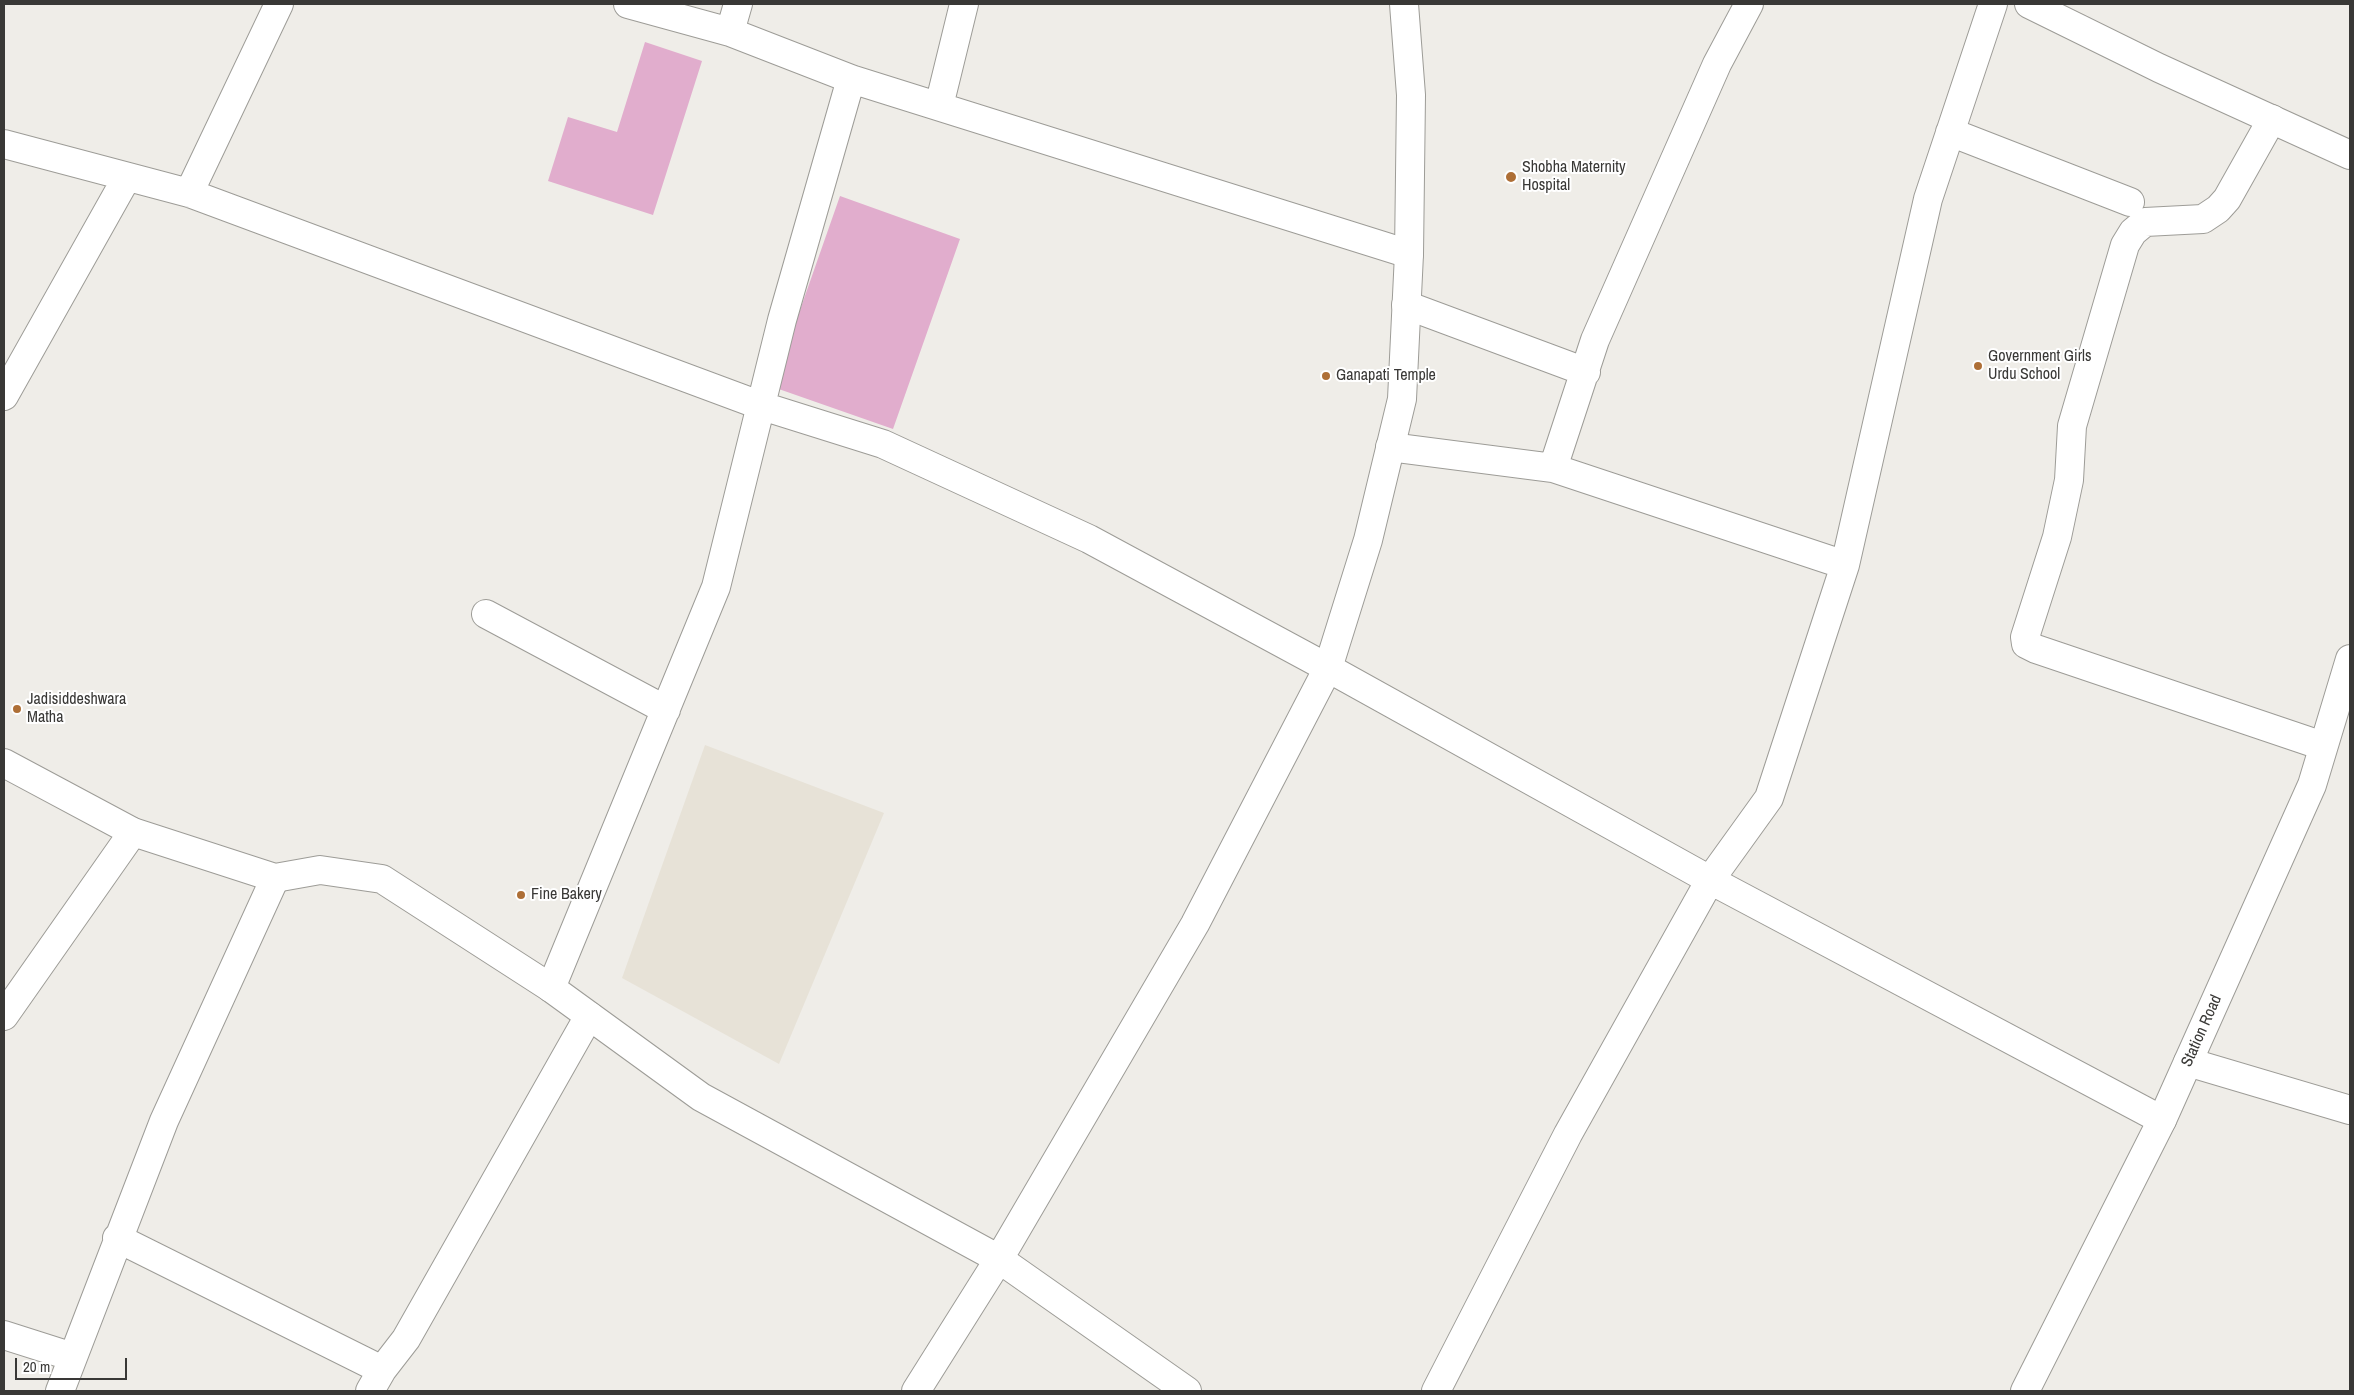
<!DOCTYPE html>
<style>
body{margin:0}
#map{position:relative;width:2354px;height:1395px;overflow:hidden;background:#efede8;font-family:"Archivo Narrow",sans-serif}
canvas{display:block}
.frame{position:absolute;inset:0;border:5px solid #393836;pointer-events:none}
.scale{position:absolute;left:15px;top:1358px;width:112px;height:22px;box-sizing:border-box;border:2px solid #393836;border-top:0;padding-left:6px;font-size:15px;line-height:18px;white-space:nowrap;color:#393836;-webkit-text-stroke:4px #fff;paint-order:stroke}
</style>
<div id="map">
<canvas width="2354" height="1395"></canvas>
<div class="frame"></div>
<div class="scale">20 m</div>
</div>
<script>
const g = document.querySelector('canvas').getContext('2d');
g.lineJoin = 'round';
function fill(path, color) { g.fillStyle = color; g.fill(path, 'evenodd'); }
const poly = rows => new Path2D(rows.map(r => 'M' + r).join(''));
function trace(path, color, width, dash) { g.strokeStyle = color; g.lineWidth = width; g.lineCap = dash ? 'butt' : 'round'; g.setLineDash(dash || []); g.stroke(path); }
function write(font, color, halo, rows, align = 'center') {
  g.font = font + ' "Archivo Narrow",sans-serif'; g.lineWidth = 4; g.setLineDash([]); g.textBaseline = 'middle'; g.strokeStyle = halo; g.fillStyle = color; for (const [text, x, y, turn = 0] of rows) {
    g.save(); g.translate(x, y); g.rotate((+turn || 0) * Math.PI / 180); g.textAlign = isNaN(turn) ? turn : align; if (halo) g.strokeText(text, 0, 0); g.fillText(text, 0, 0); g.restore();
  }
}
fill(poly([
 [705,745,884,813,779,1064,622,978]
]), '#e7e2d7');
fill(poly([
 [645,42,702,61,653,215,548,181,568,117,617,132],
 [840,196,960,239,893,429,773,387]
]), '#e1adcd');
const street = poly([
 [628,4,730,32,851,79,1409,254],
 [730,32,738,4],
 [939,106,964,4],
 [2272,119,2227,199,2218,209,2203,219,2145,222,2133,232,2125,245,2072,426,2069,480,2057,537,2025,637,2026,644,2036,649,2323,746],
 [1950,132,2130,202],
 [4,144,189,193,762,406,883,444,1089,539,1328,668,1710,880,2162,1120],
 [189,193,279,4],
 [1406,305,1586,372],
 [4,396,127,177],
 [1390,447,1553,468,1845,565],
 [1553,468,1595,340,1717,64,1749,4],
 [486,614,666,710],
 [551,988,716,587,782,320,851,79],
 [4,1016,133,832],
 [2188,1062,2350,1110],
 [117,1238,382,1370],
 [4,1335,73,1357],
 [60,1391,164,1121,275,878],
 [370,1391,382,1370,406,1339,589,1016],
 [916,1391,999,1259],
 [1436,1391,1568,1134,1710,880,1769,798,1845,565,1928,199,1993,4]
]);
const secondary = poly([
 [2029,4,2159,68,2350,155],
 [4,763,133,832,275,878,320,870,382,879,551,988,701,1097,999,1259,1187,1391],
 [999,1259,1195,924,1328,668,1368,540,1402,399,1409,254,1411,95,1404,4],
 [2025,1391,2162,1120,2312,785,2350,659]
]);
trace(street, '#9d9c97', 30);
trace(secondary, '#9d9c97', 30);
trace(street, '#fff', 28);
trace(secondary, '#fff', 28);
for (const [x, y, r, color] of [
 [1511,177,6,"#ae6f36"],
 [1978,366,5,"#ae6f36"],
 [1326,376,5,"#ae6f36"],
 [17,709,5,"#ae6f36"],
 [521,895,5,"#ae6f36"]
]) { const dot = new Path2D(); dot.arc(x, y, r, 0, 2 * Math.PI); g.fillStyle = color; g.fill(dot); trace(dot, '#fff', 2); }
write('16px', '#393836', '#fff', [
 ["Shobha Maternity",1522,168],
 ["Hospital",1522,186],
 ["Government Girls",1988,357],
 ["Urdu School",1988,375],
 ["Ganapati Temple",1336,376],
 ["Jadisiddeshwara",27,700],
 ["Matha",27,718],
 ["Fine Bakery",531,895]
], 'left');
write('16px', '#393836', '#fff', [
 ["Station Road",2202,1031,-66]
]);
</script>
